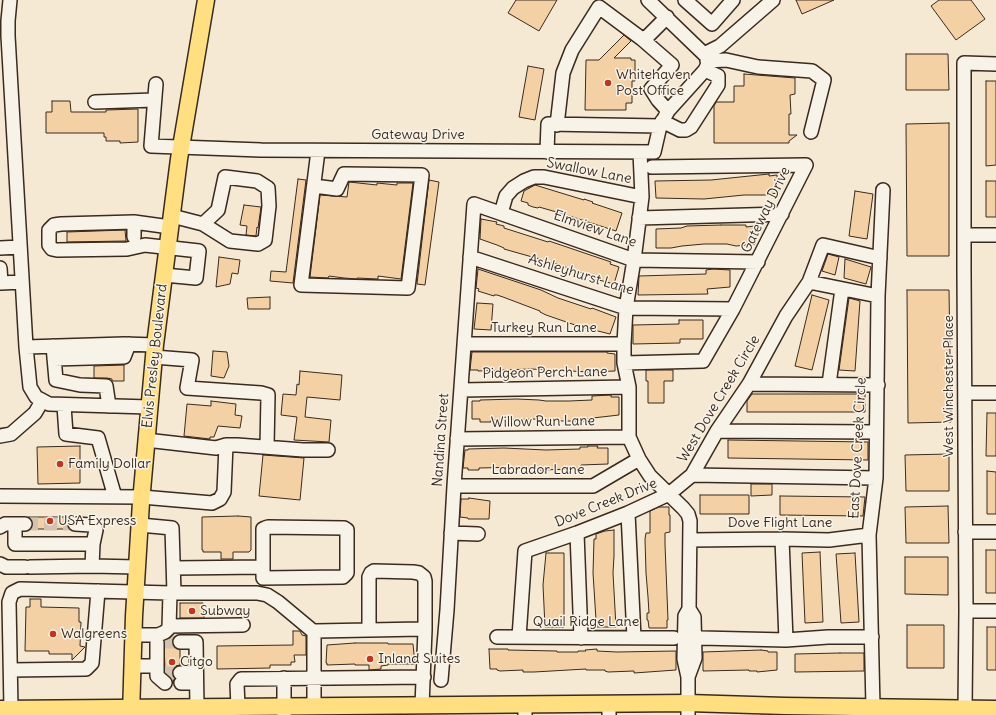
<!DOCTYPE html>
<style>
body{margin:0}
canvas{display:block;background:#f6e9d4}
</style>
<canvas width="996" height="715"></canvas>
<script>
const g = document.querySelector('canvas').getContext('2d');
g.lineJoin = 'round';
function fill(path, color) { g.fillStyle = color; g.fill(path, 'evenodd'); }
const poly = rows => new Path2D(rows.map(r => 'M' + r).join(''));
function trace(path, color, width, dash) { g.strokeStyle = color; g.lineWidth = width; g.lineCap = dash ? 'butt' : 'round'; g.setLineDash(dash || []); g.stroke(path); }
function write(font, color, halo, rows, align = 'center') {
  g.font = font + ' Delius,sans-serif'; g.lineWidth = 3; g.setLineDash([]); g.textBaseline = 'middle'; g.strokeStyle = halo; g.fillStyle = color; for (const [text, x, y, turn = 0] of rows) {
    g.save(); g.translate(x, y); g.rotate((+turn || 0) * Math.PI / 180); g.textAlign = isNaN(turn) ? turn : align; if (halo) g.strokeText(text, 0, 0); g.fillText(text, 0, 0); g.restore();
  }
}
const building = poly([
 [516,0,557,0,539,31,508,13,516,0],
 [796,0,834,0,802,14,796,0],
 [939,0,971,0,985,19,956,40,931,6,939,0],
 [624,35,631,41,614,58,631,58,631,60,635,60,635,81,632,81,632,103,626,103,626,110,585,110,586,60,599,60,624,35],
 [906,54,948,54,949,90,906,90,906,54],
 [528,66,544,69,535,120,519,117,528,66],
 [744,74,795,78,795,94,790,95,791,114,789,114,789,135,797,135,789,141,789,143,714,143,714,106,716,102,734,102,734,86,744,86,744,74],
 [986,81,996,81,996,165,986,166,986,81],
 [52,101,70,101,71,112,106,112,106,110,138,109,138,142,120,143,120,141,106,141,106,137,104,137,104,133,46,133,46,112,52,112,52,101],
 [949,123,949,256,907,256,906,124,949,123],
 [769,174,769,176,777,175,778,193,770,194,770,195,744,195,704,199,656,198,655,181,711,180,769,174],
 [298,179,306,180,293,283,270,281,271,271,286,272,298,179],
 [429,180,439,182,425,285,417,284,429,180],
 [986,181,996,181,996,217,986,217,986,181],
 [349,182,377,185,377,183,397,185,397,183,413,183,401,279,378,276,378,279,357,278,357,279,344,278,329,276,328,278,310,277,320,195,347,197,349,182],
 [535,185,584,200,584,199,593,202,592,203,622,213,616,231,560,213,539,207,538,208,533,207,528,205,528,203,521,201,524,191,535,185],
 [855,191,873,194,867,239,849,236,855,191],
 [244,205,261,207,258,228,257,227,256,236,246,235,247,226,240,225,244,205],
 [481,219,497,222,496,224,504,226,504,228,548,242,549,241,611,262,610,264,619,267,614,284,595,279,596,278,588,275,557,264,504,249,504,248,497,245,480,239,481,219],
 [721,225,746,225,746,227,755,226,755,244,736,246,727,244,704,244,682,246,671,248,656,248,656,229,681,228,687,226,721,225],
 [125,230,126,241,67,242,67,232,125,230],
 [828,254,839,257,835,275,822,271,828,254],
 [219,257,240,260,238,274,232,273,230,284,216,287,219,257],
 [845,259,871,267,866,284,844,278,845,259],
 [478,269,541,290,558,298,591,309,592,308,616,317,610,334,578,326,546,315,540,312,540,311,503,297,497,295,494,295,494,296,478,291,479,289,476,288,478,269],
 [713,269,730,270,730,287,707,289,708,294,638,295,639,276,706,274,706,270,713,269],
 [907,290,949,290,951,422,908,423,907,290],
 [812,295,829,300,812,370,795,366,812,295],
 [270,297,270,309,248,309,247,298,270,297],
 [849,298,860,301,855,371,839,370,849,298],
 [477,303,493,304,491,330,474,329,477,303],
 [679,320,703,320,703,339,680,339,680,343,633,344,633,325,679,324,679,320],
 [213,351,227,352,229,366,224,378,211,376,213,351],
 [472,352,607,352,607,353,615,354,615,371,590,372,531,369,478,371,478,370,470,370,472,352],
 [124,365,124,381,112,381,112,379,107,378,94,378,94,366,124,365],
 [646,370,673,370,673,381,664,381,664,403,648,403,648,381,646,381,646,370],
 [300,371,342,375,340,400,307,397,305,417,331,420,329,442,294,440,297,417,281,415,283,394,296,395,297,384,299,385,300,371],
 [752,394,865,394,865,412,747,412,747,401,752,394],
 [611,395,611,397,619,397,619,415,593,418,593,419,586,419,585,421,563,421,534,419,491,420,491,422,480,422,480,419,472,419,472,401,480,401,480,400,517,399,539,400,546,401,569,401,592,400,592,396,611,395],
 [211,401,236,404,235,415,242,416,240,428,218,426,214,437,210,437,210,439,184,436,187,404,211,406,211,401],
 [987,413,996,413,996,456,986,456,987,413],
 [728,440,868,442,868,460,728,458,728,440],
 [80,446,80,483,38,484,37,447,80,446],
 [588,446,598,446,597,448,608,448,608,464,581,465,581,468,573,468,574,469,540,470,540,469,522,467,479,468,479,470,468,470,468,468,463,468,465,450,468,450,468,449,504,448,546,450,580,449,580,447,588,447,588,446],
 [949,454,949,491,906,491,905,455,949,454],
 [263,455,304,458,300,500,259,496,263,455],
 [987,471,996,472,996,514,987,514,987,471],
 [751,484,772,484,772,495,751,496,751,484],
 [700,495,749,495,749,514,700,514,700,495],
 [780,496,865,497,863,516,780,515,780,496],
 [469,498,490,501,489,519,468,519,468,518,460,517,461,499,469,499,469,498],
 [948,506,949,543,906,543,905,507,948,506],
 [659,507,669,507,669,515,670,515,670,532,665,533,665,544,668,620,667,620,667,628,649,628,648,620,647,620,647,613,649,613,648,597,646,573,645,539,646,533,650,533,650,511,659,507],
 [238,516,251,517,251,550,249,552,233,552,233,559,221,559,221,552,203,552,203,550,202,550,202,517,238,516],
 [29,517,71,517,67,523,69,529,31,529,33,524,29,517],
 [614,530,614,556,613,573,616,627,597,627,597,620,596,620,593,573,594,539,596,539,596,534,605,531,614,530],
 [986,550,996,550,996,593,986,593,986,550],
 [820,552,823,622,805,623,802,553,820,552],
 [546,553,564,553,564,627,545,627,543,585,546,553],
 [855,553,859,622,841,623,836,554,855,553],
 [905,557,948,557,948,595,905,594,905,557],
 [30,599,41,599,41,607,79,608,79,622,81,622,80,646,85,647,72,660,72,654,49,654,49,651,25,651,26,607,30,607,30,599],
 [180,603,203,603,204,618,180,618,180,603],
 [907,625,944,625,944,668,907,668,907,625],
 [987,627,996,627,996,670,987,670,987,627],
 [293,631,300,631,302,635,306,636,306,655,294,655,295,662,291,662,291,665,270,665,270,668,217,669,217,646,293,645,293,631],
 [164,641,172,641,173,646,180,650,180,665,176,666,172,673,174,678,173,684,171,677,165,672,164,641],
 [355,643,388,643,388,644,413,644,415,664,388,664,388,665,381,666,381,669,369,670,369,665,355,665,355,664,327,665,327,663,326,663,327,645,355,643],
 [489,649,508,649,508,650,557,651,557,652,578,652,578,651,586,651,585,650,597,649,597,651,617,652,676,651,676,670,634,673,634,671,608,672,605,671,605,670,586,670,586,669,534,672,523,672,523,670,500,671,497,670,497,669,490,669,489,649],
 [761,650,768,651,768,652,777,652,777,670,757,672,757,671,749,671,749,670,703,671,703,652,761,650],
 [840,653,864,653,864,671,795,672,795,654,840,653]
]);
fill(building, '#f3d1a4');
trace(building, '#3b2a1e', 1);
trace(poly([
 [25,524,75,524],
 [164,642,180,642],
 [165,673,180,673]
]), '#d1c3b0', 13, [13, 6]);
const minor = poly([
 [10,0,8,21,8,36,26,347,30,387,36,397,49,404,149,407],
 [685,0,712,24,733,0],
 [642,39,672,65,651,89,658,100,668,111],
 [704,54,720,46,773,0],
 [707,61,726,60,758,67,812,71,824,80,811,132],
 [156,84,151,146,261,150,654,152,660,126,668,111,705,70,708,64,707,57,704,54,648,0],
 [95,102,154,100],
 [662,121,680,130,686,130,691,127,718,85,718,76,705,70],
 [557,125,563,73,572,50,599,7,642,39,648,36,667,17],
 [547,152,548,124,660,126],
 [640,152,642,197,634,260,626,308,624,344,624,363,629,387,629,437,639,459,650,476,683,508,688,514,690,521,689,609,685,616,684,659,688,677,688,715],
 [314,186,337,189,344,174,422,175,408,288,301,285,318,151],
 [501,213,506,196,513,188,524,181,534,177,544,177,642,197],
 [172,216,203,224,218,210,225,177,257,181,268,188,269,206,265,240,258,244,230,241,203,224],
 [639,218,782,214],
 [134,222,134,237],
 [965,235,996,235],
 [0,248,20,247],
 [470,257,626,308,733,309],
 [0,268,1,283,22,282],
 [164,275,196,278,199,251,145,245,127,249,57,250,52,249,49,245,49,230,54,225,61,224,134,222,170,227],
 [809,282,878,296],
 [464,344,624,344],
 [53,346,56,380,80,385,106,386,109,406],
 [26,347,124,344,155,345],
 [154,357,192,360,187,388,261,393,268,395,267,447],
 [54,359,124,357,129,344],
 [624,363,703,361,733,309,806,165,652,167],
 [749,384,878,385],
 [829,384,842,289],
 [461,390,629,387],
 [965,393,996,393],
 [64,406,66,434,98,438,115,497],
 [717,431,876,432],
 [0,436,11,434,35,413,42,401],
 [457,439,629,437],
 [146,440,216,448,226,445,237,445,303,450,328,450],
 [692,475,876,478],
 [454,486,593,486,639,459],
 [0,496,142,497,212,503,220,499,224,492,226,445],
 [628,513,634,638],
 [15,524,15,544,93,544],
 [140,525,172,528,174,593],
 [0,527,5,524,25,524],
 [965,532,996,532],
 [451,533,478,534],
 [577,533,581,638],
 [782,539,786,640],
 [690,540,782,539,829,540,869,535],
 [0,564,6,567,25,567],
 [92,566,137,567],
 [30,567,92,566,93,544,96,530,94,526,91,525,75,524],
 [263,567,263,529,265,528,268,527,344,528,347,530,347,573,343,577,263,578],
 [174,568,263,567,263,576],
 [966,611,996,611],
 [169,626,243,625],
 [369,630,369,577,371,573,374,571,413,572,419,573,424,577,425,581,425,630],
 [134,635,158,635,165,632,169,628,170,593],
 [497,637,674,638],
 [519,637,525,551,577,533,628,513,669,494,692,475,717,431,749,384,786,316,809,282,823,245,880,258],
 [701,638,786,640,828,637,872,637],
 [180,642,196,642,197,708],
 [157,643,157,676,165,683],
 [132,666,157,666],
 [11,670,86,669,92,663,98,591],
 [180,673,196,673],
 [688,677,695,658,694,617,689,609],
 [441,680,447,610,454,486,474,204,634,260,758,262],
 [181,683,196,683],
 [609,704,609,715],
 [525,705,525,715],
 [238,707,237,684,241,679,424,677],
 [314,707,314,632,316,631,422,629,425,630,422,706],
 [873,707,869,535,876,478,878,296,883,190],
 [11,709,9,602,12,593,20,589,170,593,257,593,267,595,278,602,314,632],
 [965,709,966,611,964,272,964,63,996,64],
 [284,715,284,678]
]);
const major = poly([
 [0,709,688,703,785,706,996,709],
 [131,715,134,616,141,502,155,345,179,159,206,0]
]);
trace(minor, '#3b2a1e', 16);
trace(major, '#3b2a1e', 19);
trace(minor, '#f7f3e8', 13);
trace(major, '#ffdf80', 16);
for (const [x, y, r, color] of [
 [608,83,4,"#c8321e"],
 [60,464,4,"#c8321e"],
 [50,521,4,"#c8321e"],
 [192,611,4,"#c8321e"],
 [53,634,4,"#c8321e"],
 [370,659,4,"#c8321e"],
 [172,662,4,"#c8321e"]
]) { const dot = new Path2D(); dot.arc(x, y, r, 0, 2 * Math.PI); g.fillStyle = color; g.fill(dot); trace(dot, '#f7f3e8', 1.5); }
write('14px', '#3b2a1e', '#f7f3e8', [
 ["Whitehaven",616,75],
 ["Post Office",616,91],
 ["Family Dollar",68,464],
 ["USA Express",58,521],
 ["Subway",200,611],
 ["Walgreens",61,634],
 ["Inland Suites",378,659],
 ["Citgo",180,662]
], 'left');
write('14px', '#3b2a1e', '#f7f3e8', [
 ["Gateway Drive",418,135],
 ["Swallow Lane",589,171,11],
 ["Gateway Drive",766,210,-64],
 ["Elmview Lane",595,229,19],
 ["Ashleyhurst Lane",581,275,17],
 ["Turkey Run Lane",544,328],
 ["Elvis Presley Boulevard",155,356,-84],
 ["Pidgeon Perch Lane",545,373,-1],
 ["West Winchester Place",949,386,-90],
 ["West Dove Creek Circle",719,399,-59],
 ["Willow Run Lane",543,422,-1],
 ["Nandina Street",441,440,-86],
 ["East Dove Creek Circle",858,448,-87],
 ["Labrador Lane",538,470],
 ["Dove Creek Drive",606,503,-22],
 ["Dove Flight Lane",780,523],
 ["Quail Ridge Lane",586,622]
]);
</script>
